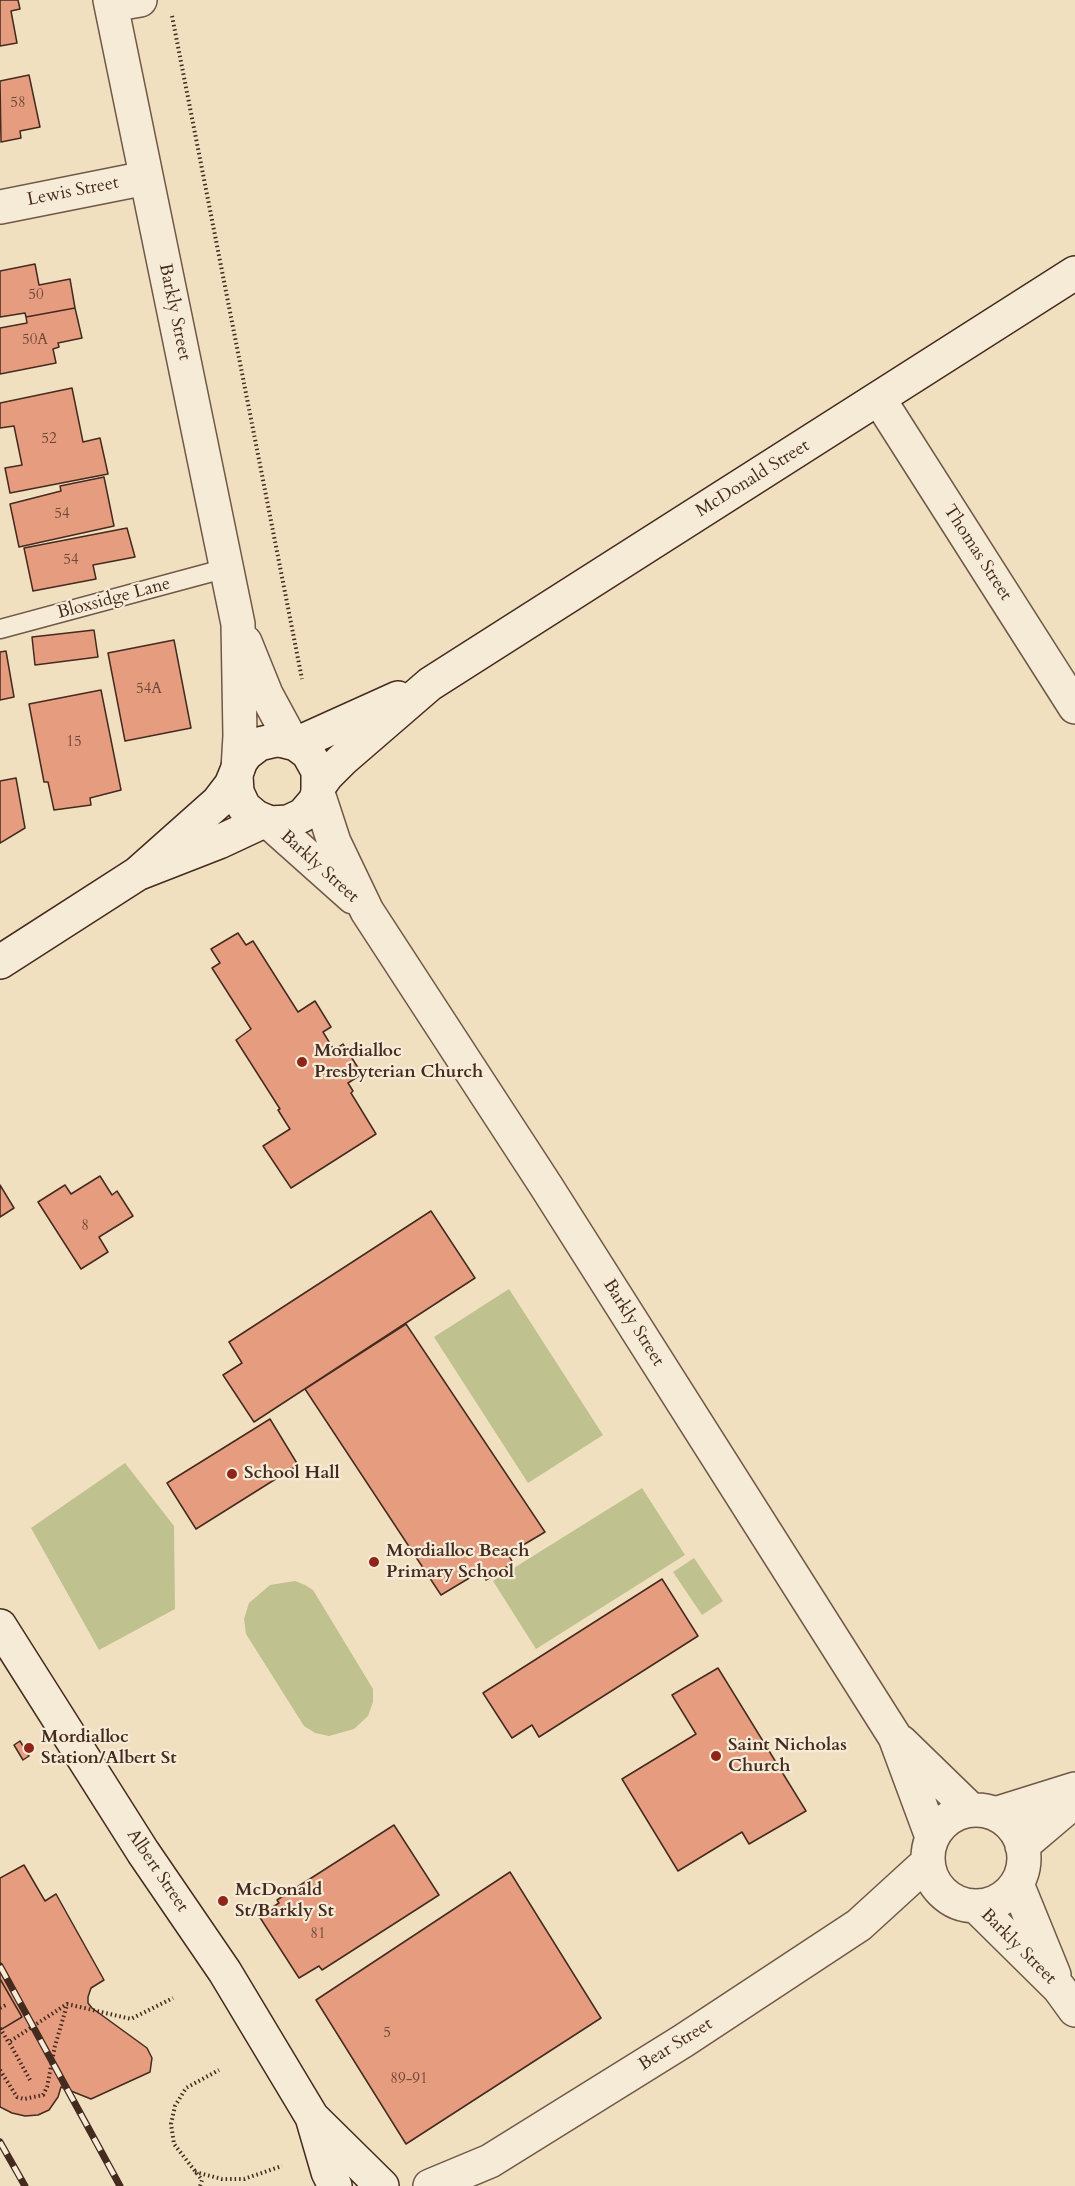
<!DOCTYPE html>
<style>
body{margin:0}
canvas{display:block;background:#f1e0c0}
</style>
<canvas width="1075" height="2186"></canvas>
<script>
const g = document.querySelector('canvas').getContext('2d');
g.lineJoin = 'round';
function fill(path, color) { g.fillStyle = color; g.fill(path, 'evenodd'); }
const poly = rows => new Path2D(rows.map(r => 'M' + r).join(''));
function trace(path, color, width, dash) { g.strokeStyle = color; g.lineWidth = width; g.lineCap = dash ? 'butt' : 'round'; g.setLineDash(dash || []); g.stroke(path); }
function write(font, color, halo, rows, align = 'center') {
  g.font = font + ' Cardo,serif'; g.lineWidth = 4.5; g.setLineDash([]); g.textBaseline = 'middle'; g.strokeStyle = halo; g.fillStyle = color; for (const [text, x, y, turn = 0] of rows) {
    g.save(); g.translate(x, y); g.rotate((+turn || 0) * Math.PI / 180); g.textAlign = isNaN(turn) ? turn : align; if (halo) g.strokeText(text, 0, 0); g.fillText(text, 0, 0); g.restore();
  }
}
fill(poly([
 [509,1289,603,1435,528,1483,434,1337],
 [125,1463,174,1526,175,1609,99,1650,31,1528],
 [642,1488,685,1555,536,1649,493,1581],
 [694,1558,723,1601,702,1615,673,1572],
 [295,1581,305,1585,313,1590,373,1689,373,1702,368,1716,354,1729,329,1736,315,1733,304,1726,246,1634,244,1619,249,1603,270,1585]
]), '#bfc18e');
const building = poly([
 [0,0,18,0,20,9,11,11,17,43,0,46,0,0],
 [29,75,40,127,20,131,21,138,1,142,0,81,29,75],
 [35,264,39,285,70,279,75,308,26,317,25,313,0,317,0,271,35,264],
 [75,308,82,338,58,343,59,347,53,349,56,363,0,374,0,328,27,323,26,317,75,308],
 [72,388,83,442,100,438,108,474,10,493,5,468,22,465,14,426,0,428,0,403,72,388],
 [104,477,114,526,19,547,10,504,61,491,60,486,104,477],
 [127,528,135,557,93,565,96,579,33,591,24,548,127,528],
 [94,630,98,657,35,665,32,637,94,630],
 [174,640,191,728,125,741,108,653,174,640],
 [6,651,14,697,0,700,0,652,6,651],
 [101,690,121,790,90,798,91,805,54,810,48,782,44,782,29,704,101,690],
 [16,778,25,828,0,843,0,781,16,778],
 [238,933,246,945,253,941,298,1012,315,1001,331,1027,323,1032,334,1050,343,1044,362,1074,348,1083,353,1091,351,1093,376,1134,291,1188,263,1146,290,1129,278,1110,280,1109,236,1040,251,1029,212,968,220,963,211,949,238,933],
 [100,1176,112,1195,117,1191,133,1216,99,1237,108,1252,81,1269,38,1202,65,1185,71,1194,100,1176],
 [0,1185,14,1208,0,1217,0,1185],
 [431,1211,475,1278,254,1422,223,1375,242,1363,229,1342,431,1211],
 [406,1324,545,1532,508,1554,513,1563,486,1580,481,1571,441,1595,305,1389,406,1324],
 [270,1419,298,1465,196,1529,167,1483,270,1419],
 [662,1579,698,1636,539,1737,532,1725,512,1738,483,1693,662,1579],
 [718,1668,806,1811,749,1844,742,1832,678,1871,622,1779,696,1734,672,1695,718,1668],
 [20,1741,29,1756,23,1760,14,1745,20,1741],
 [394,1825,439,1895,322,1970,319,1966,299,1978,259,1916,279,1903,277,1900,394,1825],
 [24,1865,45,1901,56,1894,104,1980,91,1988,88,1997,88,2003,92,2008,147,2048,152,2058,150,2072,91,2099,61,2087,58,2097,49,2110,38,2115,25,2116,12,2113,0,2107,0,2030,22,2017,0,1979,0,1878,24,1865],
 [510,1872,601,2018,406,2144,316,2000,510,1872],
 [0,1979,22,2017,0,2030,0,1979]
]);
fill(building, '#e69c7f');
trace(building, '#442a1f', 1.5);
const lane = poly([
 [0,629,227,568]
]);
const street = poly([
 [110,0,238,624,240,736,238,769],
 [111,5,140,0],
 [0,207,146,178],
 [879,399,1075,707],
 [245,642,266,694,292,742],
 [318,793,334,842,367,911,546,1186,895,1737,932,1837],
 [270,823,353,897],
 [901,1742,971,1810],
 '928 1858a48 48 0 1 1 96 0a48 48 0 1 1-96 0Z',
 [995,1814,1075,1789],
 [1022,1846,1075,1801],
 [1017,1884,1054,1975],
 [976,1906,1059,1988,1075,2010],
 [430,2186,490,2161,683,2041,859,1925,928,1862]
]);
const secondary = poly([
 [296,744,398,698],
 [319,786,327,775,342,760,430,684,1075,273],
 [137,874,218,802,231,785,241,761,246,754,259,744,276,740,284,741,296,744,308,753,318,771,318,793,315,801,303,815,288,822,270,823,256,817,244,807,237,792,236,776],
 [0,962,137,874,219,842,264,821],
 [0,1626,143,1852,225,1972,312,2117,328,2172,335,2186],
 [313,2118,382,2186]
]);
trace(lane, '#6f5847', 21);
trace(street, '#6f5847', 36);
trace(secondary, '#442a1f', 36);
trace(poly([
 [172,16,302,679],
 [0,2008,8,2004],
 [0,2028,9,2043],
 [0,2070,17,2097,24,2099,43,2095,47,2087,55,2046,67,2005],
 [30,2080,9,2042,67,2004,131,2019,173,1998],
 [195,2172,222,2179,244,2179,282,2166],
 [200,2186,202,2180,174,2144,171,2124,175,2106,186,2088,219,2070]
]), '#442a1f', 4, [1.5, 3]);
trace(lane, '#f6ebd6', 18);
trace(street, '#f6ebd6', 33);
trace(secondary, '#f6ebd6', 33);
const rail = poly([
 [0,1966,120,2186],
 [0,2142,25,2186]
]);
trace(rail, '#442a1f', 7);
trace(rail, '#f6ebd6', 4.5, [14]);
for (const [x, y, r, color] of [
 [302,1062,6,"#8f2418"],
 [232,1474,6,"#8f2418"],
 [374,1562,6,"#8f2418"],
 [29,1748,6,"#8f2418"],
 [716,1756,6,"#8f2418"],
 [223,1901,6,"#8f2418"]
]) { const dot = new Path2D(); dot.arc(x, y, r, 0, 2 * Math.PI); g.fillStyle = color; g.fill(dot); trace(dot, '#f6ebd6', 2); }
write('15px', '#6c4637', null, [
 ["58",18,104],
 ["50",36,296],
 ["50A",35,341],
 ["52",49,440],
 ["54",62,515],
 ["54",71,561],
 ["54A",149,690],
 ["15",74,743],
 ["8",85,1227],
 ["81",318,1935],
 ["5",387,2034],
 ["89-91",409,2080]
]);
write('18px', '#442a1f', '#f6ebd6', [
 ["Lewis Street",73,192,-11],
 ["Barkly Street",174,312,78],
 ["McDonald Street",753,479,-32],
 ["Thomas Street",977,553,57],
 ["Bloxsidge Lane",114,599,-15],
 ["Barkly Street",319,867,42],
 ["Barkly Street",633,1323,58],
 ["Albert Street",157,1871,56],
 ["Barkly Street",1018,1947,45],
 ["Bear Street",676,2045,-32]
]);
write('bold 18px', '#442a1f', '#f6ebd6', [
 ["Mordialloc",314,1052],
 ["Presbyterian Church",314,1073],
 ["School Hall",244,1474],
 ["Mordialloc Beach",386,1552],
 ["Primary School",386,1573],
 ["Mordialloc",41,1738],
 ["Station/Albert St",41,1759],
 ["Saint Nicholas",728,1746],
 ["Church",728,1767],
 ["McDonald",235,1891],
 ["St/Barkly St",235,1912]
], 'left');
</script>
